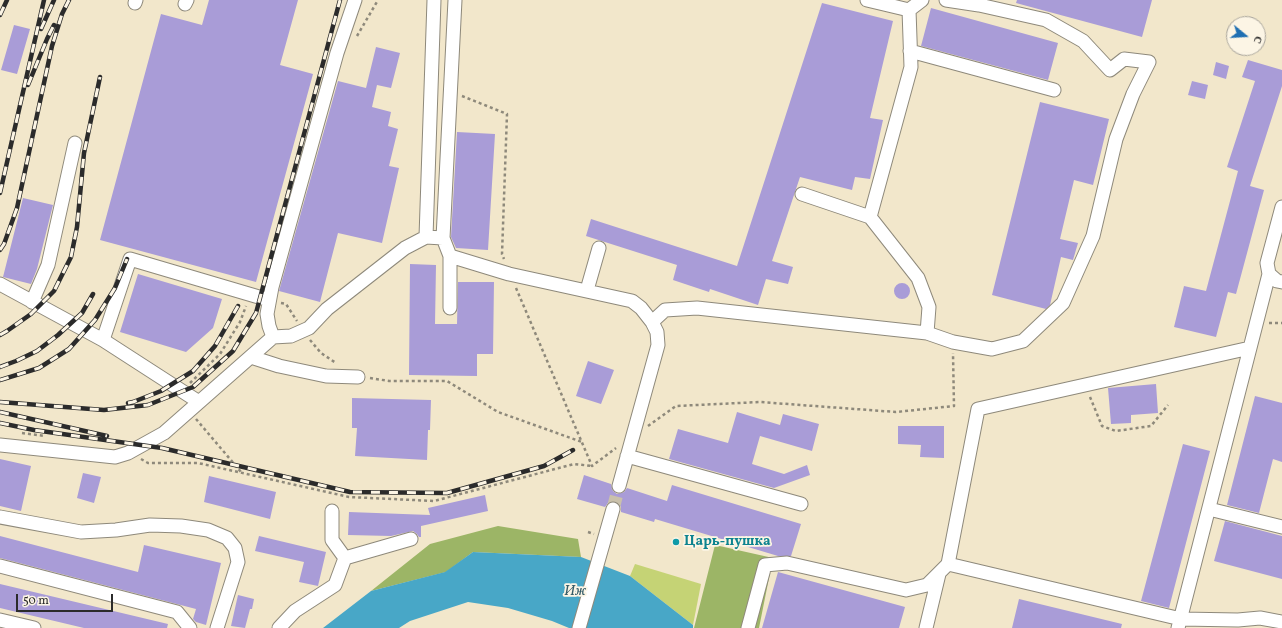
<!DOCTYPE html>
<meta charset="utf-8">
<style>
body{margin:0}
#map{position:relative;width:1282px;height:628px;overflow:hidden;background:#f2e7cb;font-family:Vollkorn,serif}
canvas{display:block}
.north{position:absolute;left:1226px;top:16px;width:40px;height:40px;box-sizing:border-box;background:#fcf5e5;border:1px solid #a8a49b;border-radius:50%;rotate:108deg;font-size:11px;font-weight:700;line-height:16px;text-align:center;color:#2b2b2b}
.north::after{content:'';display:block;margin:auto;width:14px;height:18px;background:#1f6fb2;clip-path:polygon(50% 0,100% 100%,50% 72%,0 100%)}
.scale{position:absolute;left:16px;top:594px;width:97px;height:18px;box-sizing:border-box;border:2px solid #2b2b2b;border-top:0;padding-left:5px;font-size:12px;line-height:14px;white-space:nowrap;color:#2b2b2b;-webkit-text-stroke:3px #fcf5e5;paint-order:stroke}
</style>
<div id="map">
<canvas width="1282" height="628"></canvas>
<div class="north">С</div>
<div class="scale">50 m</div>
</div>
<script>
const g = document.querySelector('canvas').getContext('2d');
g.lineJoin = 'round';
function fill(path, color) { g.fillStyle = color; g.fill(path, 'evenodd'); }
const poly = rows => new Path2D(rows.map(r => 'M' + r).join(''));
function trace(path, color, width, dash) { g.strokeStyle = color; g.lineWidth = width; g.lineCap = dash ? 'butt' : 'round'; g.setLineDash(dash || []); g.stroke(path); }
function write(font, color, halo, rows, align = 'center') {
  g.font = font + ' Vollkorn,serif'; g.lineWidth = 3.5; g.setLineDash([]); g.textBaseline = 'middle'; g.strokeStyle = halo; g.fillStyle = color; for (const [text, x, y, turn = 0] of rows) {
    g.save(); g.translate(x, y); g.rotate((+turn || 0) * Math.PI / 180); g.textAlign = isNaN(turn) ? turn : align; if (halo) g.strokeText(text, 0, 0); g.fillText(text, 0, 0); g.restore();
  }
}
fill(poly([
 [635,564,701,584,693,625,630,576]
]), '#c5d375');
fill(poly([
 [498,526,578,539,581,557,473,552,446,572,371,591,430,544],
 [715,545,773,558,759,628,694,628]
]), '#9cb566');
fill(poly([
 [473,552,581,557,630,576,693,625,693,628,569,628,552,621,508,608,468,602,410,621,399,628,323,628,371,591,445,572]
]), '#48a7c7');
fill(poly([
 [209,0,298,0,280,65,313,74,256,282,100,240,161,14,202,25],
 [1017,0,1152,0,1142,37,1016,3],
 [822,3,893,21,870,118,883,120,870,179,855,177,852,190,800,177,772,261,793,267,788,284,766,279,758,305,710,289,709,292,673,280,677,265,586,236,591,219,737,266],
 [931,8,1058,43,1048,80,921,46],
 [14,25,30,29,17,74,1,70],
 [376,47,400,53,391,88,377,85,372,107,391,112,388,126,398,129,389,166,399,168,382,243,338,233,320,302,279,291,338,81,366,88],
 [1248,60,1282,70,1282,86,1250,186,1264,190,1236,294,1228,292,1216,337,1174,327,1184,286,1206,291,1238,171,1227,167,1255,81,1242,77],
 [1216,62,1229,66,1226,79,1213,75],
 [1192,81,1208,85,1205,99,1188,95],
 [1040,102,1109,119,1093,185,1074,180,1060,239,1078,243,1073,260,1061,257,1050,305,1046,309,992,295],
 [457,132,495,134,488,250,456,248,451,237],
 [23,198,53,205,37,269,31,284,3,277],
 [410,264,436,265,435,324,457,324,458,282,494,282,493,354,477,354,477,376,409,375],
 [138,274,222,299,213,328,186,352,120,332],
 '894 291a8 8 0 1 1 16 0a8 8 0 1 1-16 0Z',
 [588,361,614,370,601,404,576,396],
 [1156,384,1158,413,1131,415,1131,423,1111,424,1108,388],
 [1255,396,1282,403,1282,462,1273,459,1259,513,1227,505],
 [352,398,431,400,430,430,428,430,427,460,355,456,357,428,352,428],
 [737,412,780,425,783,414,819,424,812,451,760,436,752,464,784,474,807,465,810,475,774,488,669,459,678,429,728,443],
 [898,426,944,426,944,458,920,457,921,445,898,444],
 [1183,444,1210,451,1169,608,1141,601],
 [0,459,31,466,21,511,0,506],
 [83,473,101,477,94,503,77,498],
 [584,475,611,484,613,491,617,494,624,492,627,488,667,501,672,485,801,524,791,556,778,556,655,519,654,522,621,512,621,507,618,503,615,501,608,503,605,507,577,499],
 [209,476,276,492,270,519,204,502],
 [485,495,488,511,421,526,421,537,419,537,417,534,413,531,391,536,348,535,349,512,430,515,428,508],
 [1225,521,1282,536,1282,579,1214,561],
 [0,536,138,572,144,545,221,563,206,625,196,622,193,619,196,609,0,558],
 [259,536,326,552,318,586,299,582,304,562,255,551],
 [778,572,905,607,899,628,762,628],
 [0,584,168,624,167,628,84,628,0,608],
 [238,595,254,599,252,609,250,609,245,628,231,626],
 [1019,599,1122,624,1121,628,1012,628]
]), '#a99cd7');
trace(poly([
 [613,509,619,486]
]), '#cac1ab', 13, [13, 6]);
const minor = poly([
 [355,0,337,53,272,287,267,314,269,326,273,337,291,336,309,328,327,309,405,248,426,237,443,238,450,256,509,274,632,301,641,308,652,322,657,332,658,345,619,486],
 [135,3,136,0],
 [185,4,187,0],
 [909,10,922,0],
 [910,51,1054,90],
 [802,194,870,217],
 [1282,207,1267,263,1269,274,1277,281,1282,282],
 [426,237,434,0],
 [443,238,455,0],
 [450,256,450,308],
 [0,284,103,340,199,402],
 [587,290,599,248],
 [32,302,48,265,75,143],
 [652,322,665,310,697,308,927,333,929,307,918,278,870,217,911,67,909,10,867,0],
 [927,333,953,342,992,349,1023,341,1063,303,1093,236,1116,139,1133,94,1149,62,1124,59,1110,70,1083,41,1046,20,979,5,946,0],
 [103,340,130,259,269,300],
 [1250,348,978,409,948,564,1181,619,1238,620,1260,618,1282,622],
 [251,357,279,366,326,376,358,377],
 [0,445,115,457,128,453,164,433,273,337],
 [627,456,801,504],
 [1209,509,1282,527],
 [332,511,332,540,345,558],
 [0,517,81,532,116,530,150,525,181,526,208,530,227,538,235,548,238,562,217,628],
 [0,566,177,612,190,628],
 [0,620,34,628],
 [279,628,295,611,335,585,345,558,411,539],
 [579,628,613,509],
 [748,628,765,565,787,563,906,590,927,585,948,564],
 [926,628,939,574],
 [1178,628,1269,274]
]);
trace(minor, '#8e897b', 15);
trace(poly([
 [357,36,378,0],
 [462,96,507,114,502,254,504,259],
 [516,288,592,466,616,448],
 [281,303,286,304,297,321],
 [1269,323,1282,323],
 [310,340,321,353,336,363],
 [370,378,389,381,447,381,498,412,582,442],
 [190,383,220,354,240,322,246,306],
 [1090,397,1102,426,1116,431,1151,426,1168,405],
 [196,419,241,472],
 [648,426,676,406,760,402,896,412,954,406,953,353],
 [22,433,45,436],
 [141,459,148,463,198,463,349,497,434,501,574,464,592,466],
 [588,532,594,534]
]), '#8e897b', 2.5, [3, 3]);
trace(minor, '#fff', 13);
const rail = poly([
 [0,15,7,0],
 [41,29,54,0],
 [28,85,47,39,54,25],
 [0,193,44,0],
 [0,250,4,244,17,208,52,46,62,14,69,0],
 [0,335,7,331,31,314,54,291,71,257,77,227,84,153,100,77],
 [0,367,16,361,37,351,58,335,82,313,93,294],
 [0,380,39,368,69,349,95,320,115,288,127,259],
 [0,402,104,410,148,405,193,387,233,351,256,313,340,0],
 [128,403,133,402,161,391,193,371,215,346,238,306],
 [0,412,107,436],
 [0,423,34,430,162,448,350,492,447,493,544,466,573,450]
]);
trace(rail, '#2b2b2b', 4.5);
trace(rail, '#fcf5e5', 3, [9]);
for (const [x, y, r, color] of [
 [676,542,4,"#0f9aa8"]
]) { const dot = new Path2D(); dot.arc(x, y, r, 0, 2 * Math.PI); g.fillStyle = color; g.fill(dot); trace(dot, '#fcf5e5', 1.5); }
write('bold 14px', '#0d838f', '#fcf5e5', [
 ["Царь-пушка",684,542]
], 'left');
write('italic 15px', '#375d69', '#fcf5e5', [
 ["Иж",575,592]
]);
</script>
